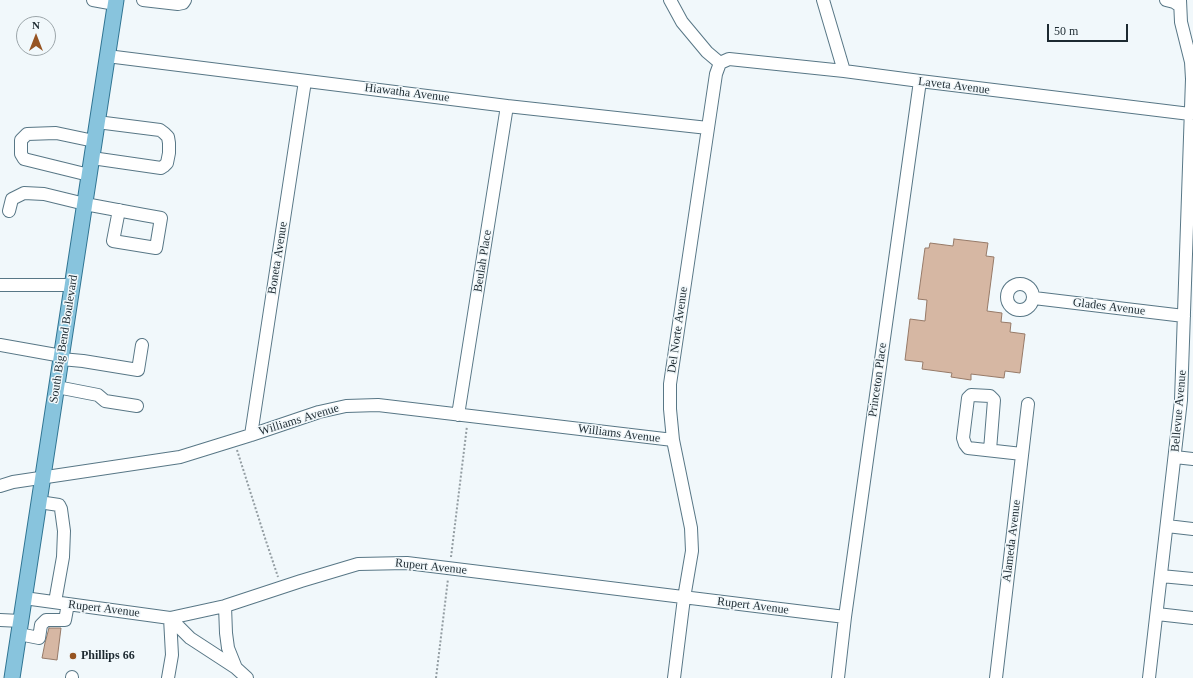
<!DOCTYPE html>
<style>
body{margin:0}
#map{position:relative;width:1193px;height:678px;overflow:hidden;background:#f1f8fb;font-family:Georgia,serif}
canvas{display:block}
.north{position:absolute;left:16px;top:16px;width:40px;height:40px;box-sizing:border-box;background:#f1f8fb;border:1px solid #9ca6aa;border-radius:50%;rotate:0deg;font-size:11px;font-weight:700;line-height:16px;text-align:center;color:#1d2a31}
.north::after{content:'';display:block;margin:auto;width:14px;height:18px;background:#965422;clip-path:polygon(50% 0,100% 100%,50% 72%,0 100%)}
.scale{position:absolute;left:1047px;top:24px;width:81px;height:18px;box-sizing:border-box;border:2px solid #1d2a31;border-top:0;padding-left:5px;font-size:12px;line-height:14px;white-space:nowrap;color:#1d2a31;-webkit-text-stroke:3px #f1f8fb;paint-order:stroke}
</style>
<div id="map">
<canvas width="1193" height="678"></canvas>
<div class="north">N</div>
<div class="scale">50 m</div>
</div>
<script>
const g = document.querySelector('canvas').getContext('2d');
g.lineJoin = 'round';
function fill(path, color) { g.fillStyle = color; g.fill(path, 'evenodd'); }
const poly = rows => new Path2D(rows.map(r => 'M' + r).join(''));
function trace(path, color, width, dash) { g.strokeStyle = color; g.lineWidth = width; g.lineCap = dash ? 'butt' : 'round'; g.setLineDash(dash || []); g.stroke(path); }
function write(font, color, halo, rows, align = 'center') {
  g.font = font + ' Georgia,serif'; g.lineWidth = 3; g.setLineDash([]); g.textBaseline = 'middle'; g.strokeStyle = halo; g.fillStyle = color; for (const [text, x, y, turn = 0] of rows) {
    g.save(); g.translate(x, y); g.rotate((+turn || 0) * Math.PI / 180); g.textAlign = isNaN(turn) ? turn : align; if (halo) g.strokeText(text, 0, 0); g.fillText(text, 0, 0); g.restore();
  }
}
const building = poly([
 [954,239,988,243,986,256,994,257,987,311,1002,313,1001,322,1011,323,1010,332,1025,334,1020,373,1005,371,1004,378,971,374,971,380,951,377,952,373,922,369,923,362,905,360,910,319,925,321,927,300,918,299,925,248,929,248,930,243,953,246,954,239],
 [49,628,61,628,57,660,42,658,45,643,49,628]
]);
fill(building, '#d6b7a3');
trace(building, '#967a68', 1);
const minor = poly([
 [93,0,115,4],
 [143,0,178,4,183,3,185,0],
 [670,0,682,22,707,52,720,63,716,74,708,128,670,384,670,409,673,440,691,528,692,551,684,598,674,678],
 [823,0,844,71],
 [1166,0,1174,2,1180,6],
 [107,56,507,106,708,128],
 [720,63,729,59,844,71,920,81,1190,114],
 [92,158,161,168,164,166,167,163,169,153,169,143,168,137,164,133,160,130,97,122],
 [89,175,24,159,21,154,21,140,27,134,56,133,94,141],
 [9,211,12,199,24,193,44,194,85,204,144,215,161,218,156,248,113,241,119,210],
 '1007 297a13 13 0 1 1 26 0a13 13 0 1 1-26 0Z',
 [0,285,73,285],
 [1034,298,1184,316],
 [0,345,62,356],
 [61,359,83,361,138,370,142,345],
 [57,387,98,395,105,401,137,406],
 [458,415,507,106],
 [251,435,305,81],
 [990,450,994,400,990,396,971,395,968,398,963,438,965,444,968,448,1022,454],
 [1175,457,1193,459],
 [0,486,13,482,180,457,251,435,319,412,346,406,378,405,673,440],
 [39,502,59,505,61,509,64,531,63,557,55,602],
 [1167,526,1193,529],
 [1161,576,1193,579],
 [24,598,170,618,225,606,301,581,358,564,407,563,845,617],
 [225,606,226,633,228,648,236,668],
 [1157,614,1193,618],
 [170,618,190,638,236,668,247,678],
 [0,620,21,621],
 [19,634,39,638,41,625,46,620,65,620,68,604],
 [72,678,72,677],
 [168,678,172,655,170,618],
 [838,678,845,617,920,81],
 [996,678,1028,404],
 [1149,678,1181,400,1192,79,1191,62,1181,22,1180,0]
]);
const major = poly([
 [12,678,116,0]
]);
trace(minor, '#587786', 14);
trace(major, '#2f7492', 17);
trace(poly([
 [237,450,265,538,278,577],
 [451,557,467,426],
 [436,678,448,579]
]), '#939da2', 2, [2, 2]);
trace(minor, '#fff', 12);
trace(major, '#88c4dd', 15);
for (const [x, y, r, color] of [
 [73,656,4,"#965422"]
]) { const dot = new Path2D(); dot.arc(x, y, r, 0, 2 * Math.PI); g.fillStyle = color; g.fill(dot); trace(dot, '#f1f8fb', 1.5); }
write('12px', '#1d2a31', '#f1f8fb', [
 ["Laveta Avenue",954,86,7],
 ["Hiawatha Avenue",407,93,7],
 ["Boneta Avenue",278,258,-81],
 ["Beulah Place",483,261,-81],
 ["Glades Avenue",1109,307,7],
 ["Del Norte Avenue",678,330,-82],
 ["South Big Bend Boulevard",64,339,-81],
 ["Princeton Place",878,380,-82],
 ["Bellevue Avenue",1179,411,-85],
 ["Williams Avenue",299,420,-17],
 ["Williams Avenue",619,434,7],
 ["Alameda Avenue",1012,541,-83],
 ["Rupert Avenue",431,567,6],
 ["Rupert Avenue",753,606,7],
 ["Rupert Avenue",104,609,7]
]);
write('bold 12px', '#1d2a31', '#f1f8fb', [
 ["Phillips 66",81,656]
], 'left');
</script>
